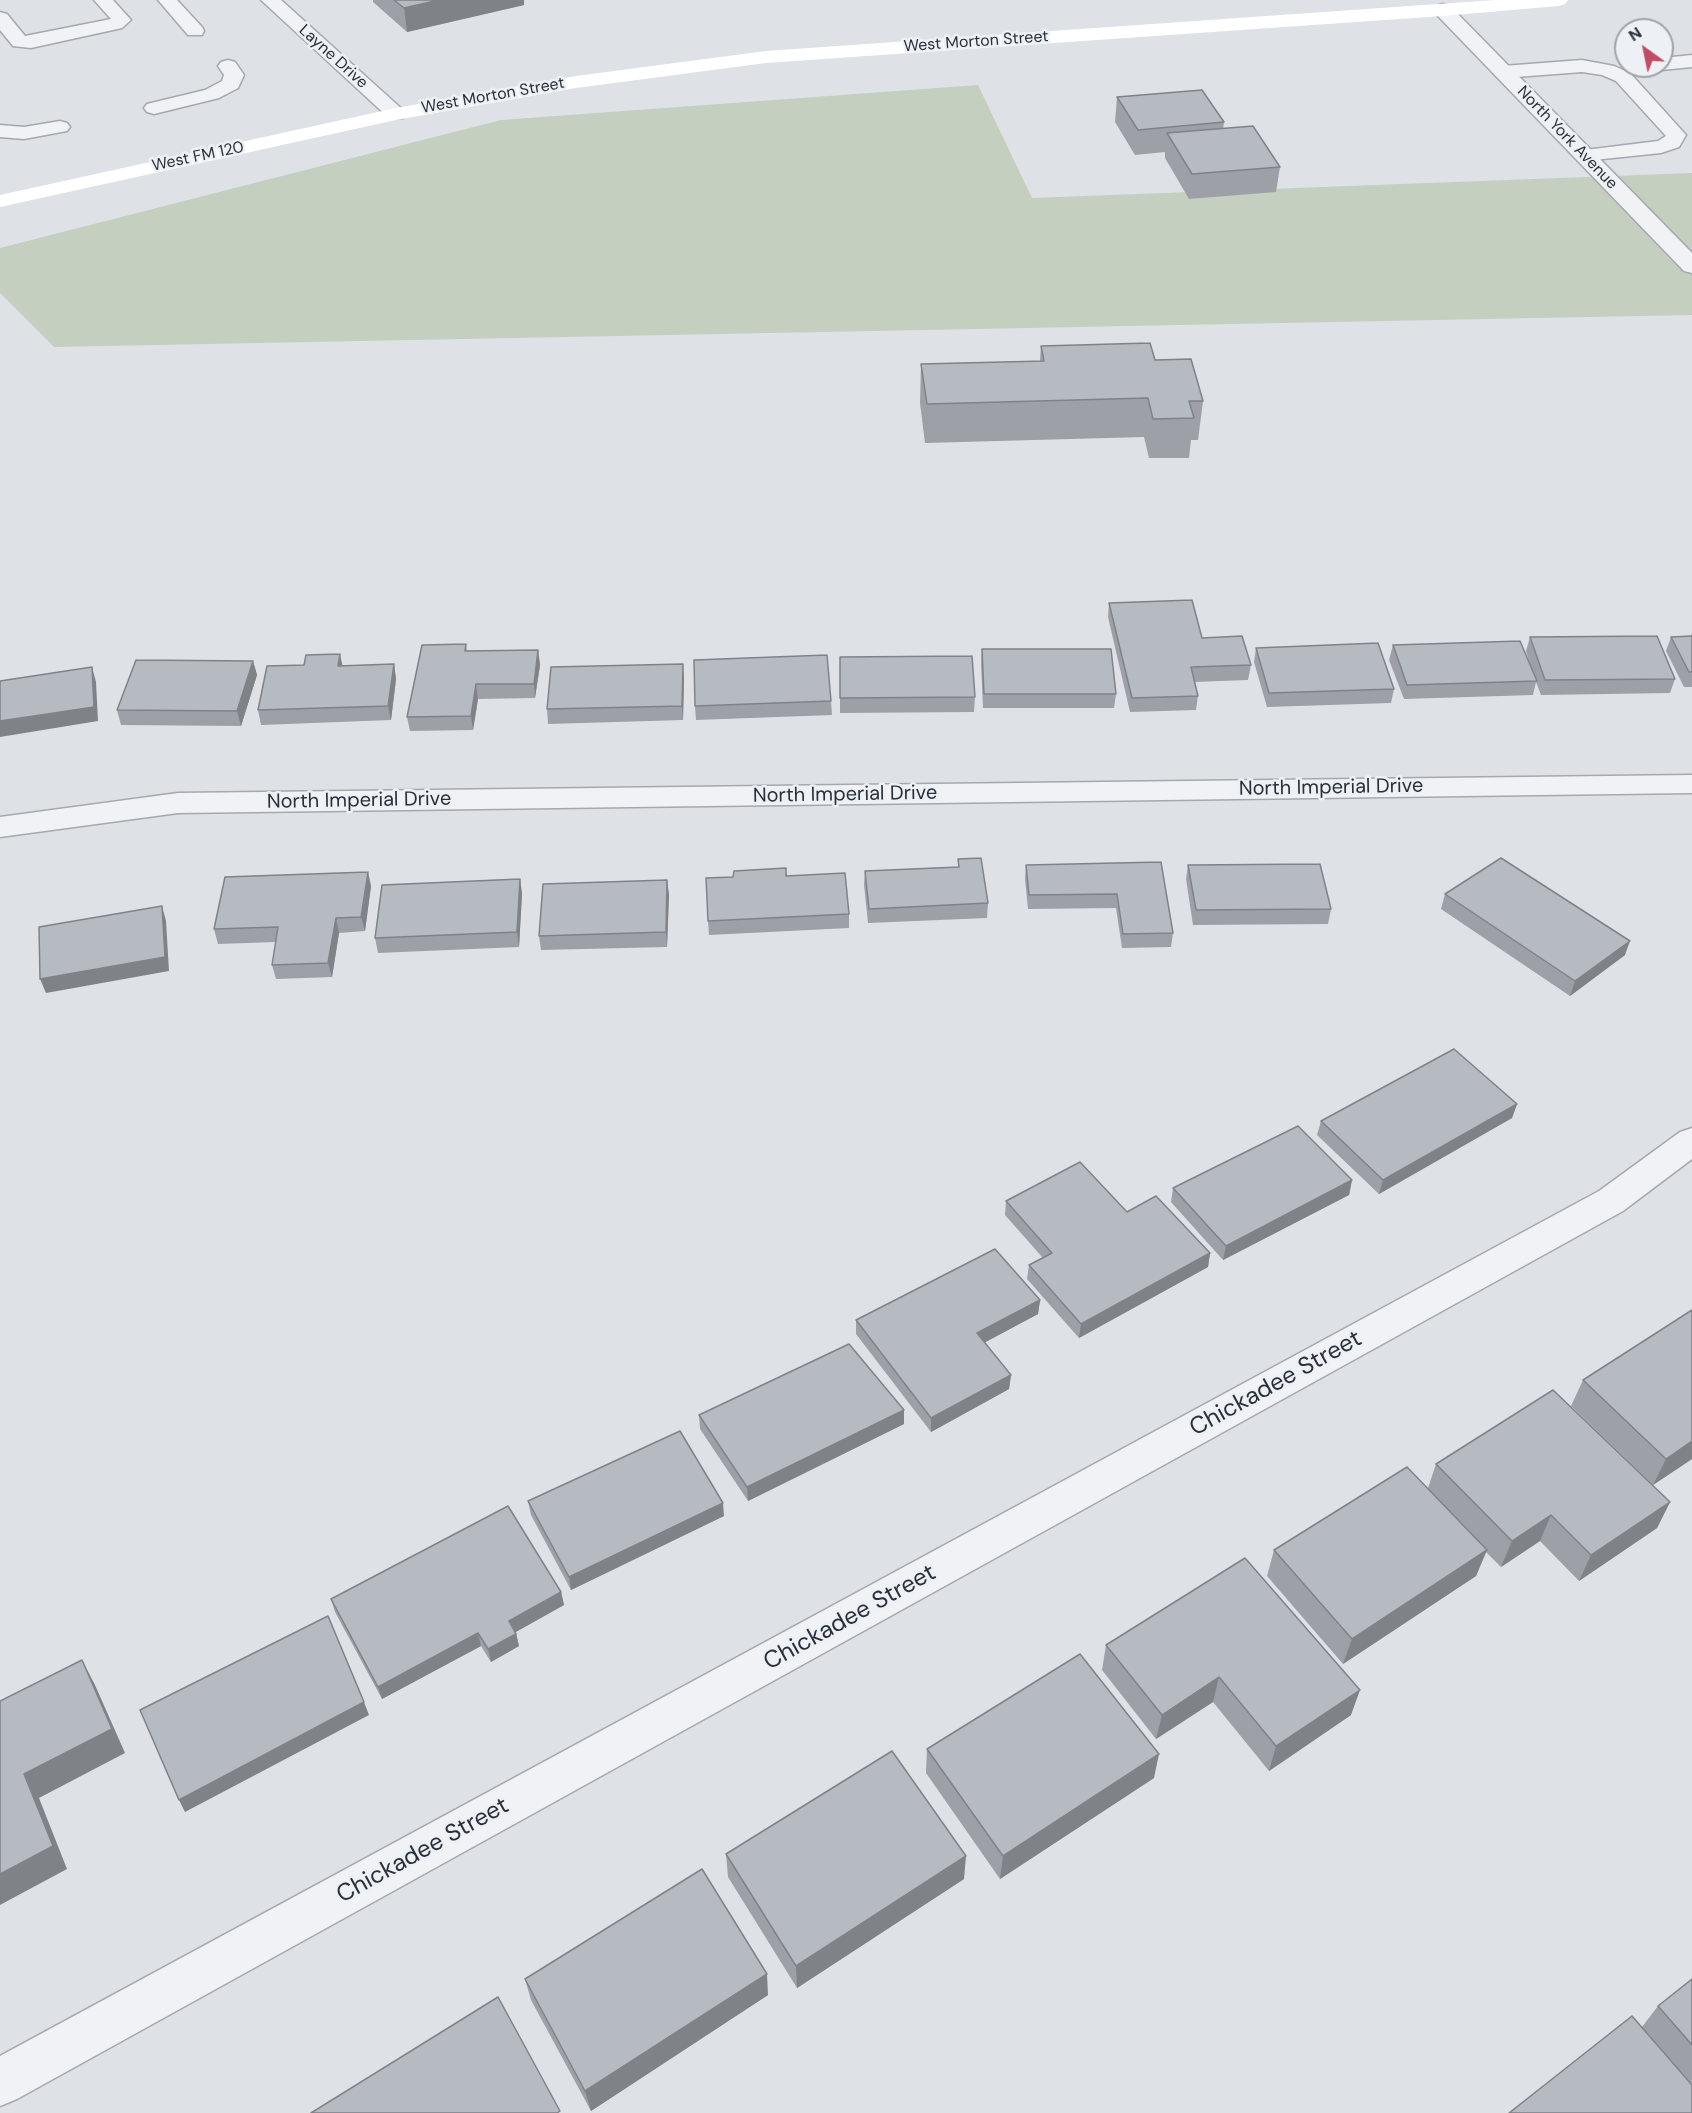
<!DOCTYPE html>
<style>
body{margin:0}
#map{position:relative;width:1692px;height:2113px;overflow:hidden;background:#dee2e6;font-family:"DM Sans",sans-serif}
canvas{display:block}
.north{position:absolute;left:1614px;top:18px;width:60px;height:60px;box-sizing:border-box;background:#edf0f4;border:2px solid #9fa3aa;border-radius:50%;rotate:327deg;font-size:16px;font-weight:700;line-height:24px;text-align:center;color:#29303b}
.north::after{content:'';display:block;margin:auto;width:21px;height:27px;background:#c14d64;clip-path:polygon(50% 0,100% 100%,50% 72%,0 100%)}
</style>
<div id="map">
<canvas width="1692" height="2113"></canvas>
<div class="north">N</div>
</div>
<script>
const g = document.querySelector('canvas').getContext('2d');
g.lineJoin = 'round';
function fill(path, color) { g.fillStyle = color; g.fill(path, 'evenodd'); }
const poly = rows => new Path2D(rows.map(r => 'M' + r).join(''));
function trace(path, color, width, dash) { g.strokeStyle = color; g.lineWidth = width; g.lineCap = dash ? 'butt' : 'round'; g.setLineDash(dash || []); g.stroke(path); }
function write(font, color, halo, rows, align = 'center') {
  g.font = font + ' "DM Sans",sans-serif'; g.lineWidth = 5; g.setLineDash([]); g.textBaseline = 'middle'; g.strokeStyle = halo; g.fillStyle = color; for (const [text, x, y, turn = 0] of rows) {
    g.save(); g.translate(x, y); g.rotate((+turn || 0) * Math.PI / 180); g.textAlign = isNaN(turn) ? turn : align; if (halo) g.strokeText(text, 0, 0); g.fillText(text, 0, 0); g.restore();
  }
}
fill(poly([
 [978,85,1032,198,1692,173,1692,315,54,347,0,293,0,248,501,120]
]), '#c4cfc0');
const lane = poly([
 [94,0,113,0,131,20,122,28,31,48,13,46,0,30,0,12,7,14,25,36,111,19,94,0],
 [158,0,177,0,202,27,204,31,202,35,188,35,158,0],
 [1692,55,1692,67,1662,70,1654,66,1662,66,1662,58,1692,55],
 [228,60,235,62,244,75,238,88,219,98,154,114,147,112,144,108,147,104,205,90,222,81,224,75,218,66,221,62,228,60],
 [1582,60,1614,66,1630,73,1686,135,1679,147,1661,153,1584,161,1577,159,1574,155,1577,151,1658,141,1666,136,1616,81,1602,75,1582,72,1503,78,1496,76,1493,72,1496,68,1503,66,1582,60],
 [60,121,67,123,70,127,67,131,24,139,0,137,0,125,24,127,60,121]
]);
const street = poly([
 [261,0,281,0,403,110,406,114,403,118,389,118,261,0],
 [1443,4,1450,6,1692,253,1692,273,1684,271,1436,14,1434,10,1436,6,1443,4],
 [1692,775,1692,793,178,813,0,837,0,817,178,793,1692,775],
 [1692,1128,1692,1159,1623,1211,17,2099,0,2106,0,2056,1599,1191,1680,1132,1692,1128]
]);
trace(lane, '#a4a9af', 3);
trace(street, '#a4a9af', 3);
fill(lane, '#f0f2f5');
fill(street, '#f0f2f5');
fill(poly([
 [1495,0,1568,0,1565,4,1559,6,1443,16,766,63,576,88,396,120,0,207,0,195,396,108,576,76,766,51,1495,0]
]), '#fff');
fill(poly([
 [373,0,524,0,524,5,407,32,373,2],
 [1117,97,1224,122,1223,129,1280,167,1276,192,1189,199,1165,158,1165,152,1135,155,1115,122],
 [1041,346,1155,360,1203,401,1198,440,1191,440,1189,458,1149,458,1144,437,925,443,920,403,921,364,1040,361],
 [1109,603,1251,665,1248,680,1194,682,1198,696,1196,710,1130,712,1108,617],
 [1692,633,1692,687,1684,687,1666,651,1671,637,1691,636],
 [1530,637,1675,679,1670,693,1541,695,1536,682,1533,695,1404,699,1389,660,1393,645,1532,671,1526,651],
 [466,644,467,651,538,650,540,665,535,698,478,699,473,730,410,731,407,717],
 [1256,648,1394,689,1391,703,1267,707,1254,662],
 [982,649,1116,694,1114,708,983,708,981,664],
 [840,657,975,697,974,712,840,713],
 [253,661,257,675,241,726,121,725,117,710],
 [394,664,396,679,391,720,261,725,258,710,343,666],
 [684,678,683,720,548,724,547,709],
 [831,701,832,715,696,720,695,706],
 [958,859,988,903,987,918,868,923,864,885,865,871,958,867],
 [1161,862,1173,933,1171,947,1122,948,1116,908,1028,909,1025,879,1026,865],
 [1188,865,1331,909,1328,924,1193,925,1186,879],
 [520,879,522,894,519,947,378,953,375,938],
 [667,880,669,895,667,947,541,950,539,936],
 [371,886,365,931,339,933,332,977,276,979,272,965,276,942,218,944,214,929],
 [1445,894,1625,955,1570,996,1441,909],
 [849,914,849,928,709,935,708,921],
 [1517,1104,1512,1118,1379,1194,1317,1135,1321,1121],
 [1352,1180,1349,1195,1223,1260,1171,1202,1173,1188],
 [1006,1201,1127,1212,1210,1253,1208,1267,1079,1338,1027,1279,1029,1265,1043,1258,1005,1215],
 [1040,1300,1038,1314,984,1343,1011,1375,1009,1389,931,1432,856,1334,856,1320],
 [1692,1310,1692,1459,1653,1485,1571,1406,1583,1380],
 [904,1410,904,1424,748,1501,700,1429,699,1415],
 [1436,1464,1670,1502,1657,1528,1579,1581,1540,1541,1501,1567,1486,1552,1476,1576,1343,1664,1267,1576,1274,1550,1428,1488],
 [528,1501,724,1516,571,1590,531,1515],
 [561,1592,564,1605,516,1632,519,1646,491,1662,481,1646,382,1699,335,1612,331,1599],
 [1106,1645,1351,1715,1269,1771,1213,1702,1156,1739,1102,1670],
 [927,1749,1154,1778,1000,1879,926,1773],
 [726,1854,964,1879,797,1988,728,1877],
 [525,1979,768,1995,591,2111,531,2000],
 [1692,1979,1692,2084,1642,2027,1658,2006]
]), '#9da1a7');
fill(poly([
 [439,0,524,0,524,5,407,32,404,8],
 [538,650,540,665,535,698,534,684],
 [340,654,343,668,338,666],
 [253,661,257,675,241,726,237,711],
 [394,664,396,679,391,720,388,706],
 [683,664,684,678,683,720,682,706],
 [92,667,96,682,98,721,0,737,0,721],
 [476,684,478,699,473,730,471,716],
 [368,872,371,886,365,931,361,917],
 [520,879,522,894,519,947,517,932],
 [667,880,669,895,667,947,666,932],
 [162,906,166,921,169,971,46,993,40,979],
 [336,918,339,933,332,977,328,963],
 [1630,941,1625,955,1570,996,1575,981],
 [1517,1104,1512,1118,1379,1194,1383,1180],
 [1352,1180,1349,1195,1223,1260,1226,1246],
 [1210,1253,1208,1267,1079,1338,1081,1324],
 [1040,1300,1038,1314,976,1347,977,1333],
 [1011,1375,1009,1389,931,1432,931,1418],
 [904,1410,904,1424,748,1501,747,1487],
 [1692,1441,1692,1459,1653,1485,1666,1459],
 [1670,1502,1657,1528,1579,1581,1591,1555],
 [723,1503,724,1516,571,1590,569,1577],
 [1551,1515,1540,1541,1501,1567,1512,1541],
 [1487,1550,1476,1576,1343,1664,1352,1639],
 [561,1592,564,1605,512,1634,509,1621],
 [478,1633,481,1646,382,1699,378,1687],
 [516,1634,519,1646,491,1662,488,1649],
 [82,1660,95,1685,125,1753,39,1798,67,1869,0,1905,0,1874,24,1774],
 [1219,1677,1213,1702,1156,1739,1162,1715],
 [1360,1690,1351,1715,1269,1771,1276,1746],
 [364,1702,369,1715,185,1812,179,1800],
 [1159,1754,1154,1778,1000,1879,1003,1856],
 [966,1856,964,1879,797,1988,796,1966],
 [767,1974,768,1995,591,2111,585,2091]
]), '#7f8388');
const building = poly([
 [394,0,439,0,404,8,394,0],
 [1202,90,1224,122,1138,130,1117,97,1202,90],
 [1253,126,1280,167,1192,174,1167,133,1253,126],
 [1150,343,1155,360,1191,359,1203,401,1189,401,1194,418,1153,419,1148,398,927,404,921,364,1044,361,1041,346,1150,343],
 [1192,600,1202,638,1242,636,1251,665,1191,667,1198,696,1132,698,1109,603,1192,600],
 [1657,636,1675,679,1545,680,1530,637,1657,636],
 [1692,636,1692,672,1689,672,1671,637,1692,636],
 [1520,641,1537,681,1407,685,1393,645,1520,641],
 [1378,643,1394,689,1269,693,1256,648,1378,643],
 [466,644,465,651,538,650,534,684,476,684,471,716,407,717,422,645,466,644],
 [982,649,1111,649,1116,694,984,694,982,649],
 [340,654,338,666,394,664,388,706,258,710,267,666,304,665,306,655,340,654],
 [827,655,831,701,695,706,694,660,827,655],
 [972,656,975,697,840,698,840,657,972,656],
 [136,660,253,661,237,711,117,710,136,660],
 [683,664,682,706,547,709,551,667,683,664],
 [92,667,94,707,0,721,0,681,92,667],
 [981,858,988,903,869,909,865,871,959,867,958,859,981,858],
 [1501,858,1630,941,1575,981,1445,894,1501,858],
 [1161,862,1173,933,1123,934,1117,894,1029,895,1026,865,1161,862],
 [1320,864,1331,909,1196,910,1188,865,1320,864],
 [786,868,786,876,845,873,849,914,708,921,706,878,733,877,734,871,786,868],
 [368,872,361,917,336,918,328,963,272,965,278,927,214,929,225,877,368,872],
 [520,879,517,932,375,938,382,885,520,879],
 [667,880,666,932,539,936,543,884,667,880],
 [162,906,165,957,40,979,39,927,162,906],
 [1454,1049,1517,1104,1383,1180,1321,1121,1454,1049],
 [1298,1126,1352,1180,1226,1246,1173,1188,1298,1126],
 [1080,1162,1127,1212,1156,1196,1210,1253,1081,1324,1029,1265,1052,1253,1006,1201,1080,1162],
 [995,1249,1040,1300,977,1333,1011,1375,931,1418,856,1320,995,1249],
 [1692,1310,1692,1441,1666,1459,1583,1380,1692,1310],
 [849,1344,904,1410,747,1487,699,1415,849,1344],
 [1553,1390,1670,1502,1591,1555,1551,1515,1512,1541,1436,1464,1553,1390],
 [680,1431,723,1503,569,1577,528,1501,680,1431],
 [1407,1467,1487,1550,1352,1639,1274,1550,1407,1467],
 [508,1506,561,1592,509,1621,516,1634,488,1649,478,1633,378,1687,331,1599,508,1506],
 [1245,1558,1360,1690,1276,1746,1219,1677,1162,1715,1106,1645,1245,1558],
 [328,1616,364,1702,179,1800,140,1710,328,1616],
 [1080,1654,1159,1754,1003,1856,927,1749,1080,1654],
 [82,1660,112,1729,24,1774,53,1846,0,1874,0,1701,82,1660],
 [892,1751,966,1856,796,1966,726,1854,892,1751],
 [702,1869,767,1974,585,2091,525,1979,702,1869],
 [1692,1979,1692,2045,1658,2006,1692,1979],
 [498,1997,560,2111,557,2113,311,2113,498,1997],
 [1632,2016,1692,2085,1692,2113,1509,2113,1632,2016]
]);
fill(building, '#b6bbc2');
trace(building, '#7f8388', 1.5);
write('16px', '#29303b', '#edf0f4', [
 ["West Morton Street",976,42,-4],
 ["Layne Drive",333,57,42],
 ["West Morton Street",493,96,-10],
 ["North York Avenue",1567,138,46],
 ["West FM 120",198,157,-12]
]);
write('20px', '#29303b', '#edf0f4', [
 ["North Imperial Drive",1331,788,-1],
 ["North Imperial Drive",845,795,-1],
 ["North Imperial Drive",359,801,-1]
]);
write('24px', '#29303b', '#edf0f4', [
 ["Chickadee Street",1276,1384,-29],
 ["Chickadee Street",850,1618,-29],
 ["Chickadee Street",423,1851,-29]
]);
</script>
